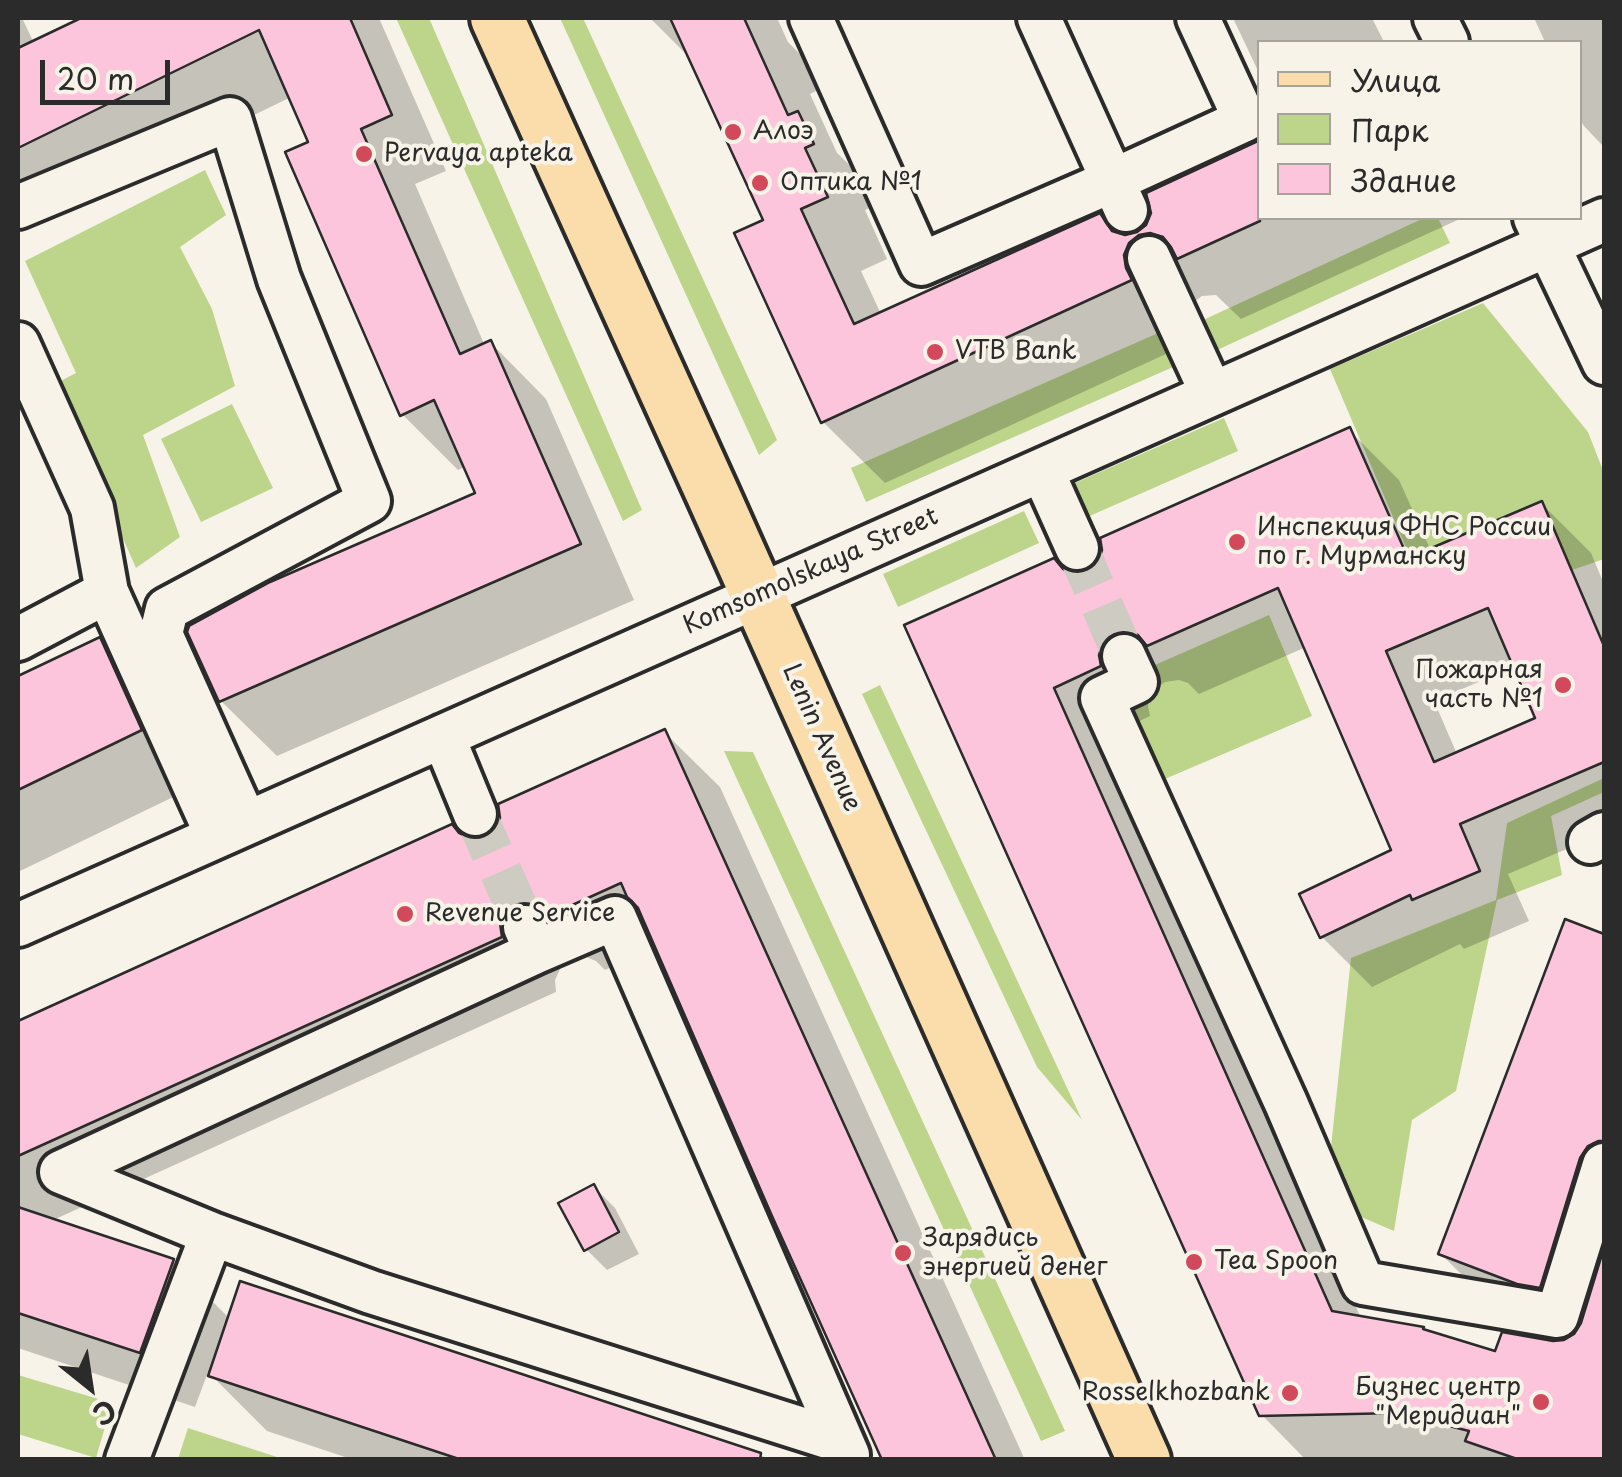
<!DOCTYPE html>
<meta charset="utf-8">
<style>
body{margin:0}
#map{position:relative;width:1622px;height:1477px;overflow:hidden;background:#f7f3e8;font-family:"Playpen Sans",sans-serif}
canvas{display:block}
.frame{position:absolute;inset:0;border:20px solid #2b2b2b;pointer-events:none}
.legend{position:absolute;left:1257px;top:40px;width:325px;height:180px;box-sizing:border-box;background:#f7f3e8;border:2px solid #a5a39c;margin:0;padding:12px 18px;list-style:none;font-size:30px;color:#2b2b2b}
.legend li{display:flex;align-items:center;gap:20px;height:50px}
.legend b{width:50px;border:2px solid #a5a39c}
.north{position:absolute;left:40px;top:1337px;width:100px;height:100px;-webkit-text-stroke:8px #f7f3e8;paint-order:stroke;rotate:150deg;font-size:28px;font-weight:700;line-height:40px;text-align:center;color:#2b2b2b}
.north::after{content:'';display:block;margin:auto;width:35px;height:45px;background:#2b2b2b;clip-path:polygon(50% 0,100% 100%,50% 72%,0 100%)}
.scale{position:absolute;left:40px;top:60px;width:130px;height:45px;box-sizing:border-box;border:5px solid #2b2b2b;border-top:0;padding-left:12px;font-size:30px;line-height:35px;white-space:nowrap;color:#2b2b2b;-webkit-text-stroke:8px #f7f3e8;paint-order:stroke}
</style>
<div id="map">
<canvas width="1622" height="1477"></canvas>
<div class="frame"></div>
<ul class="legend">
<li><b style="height:12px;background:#faddab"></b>Улица</li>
<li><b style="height:28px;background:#bdd58b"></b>Парк</li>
<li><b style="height:28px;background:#fdc5db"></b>Здание</li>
</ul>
<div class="north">С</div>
<div class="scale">20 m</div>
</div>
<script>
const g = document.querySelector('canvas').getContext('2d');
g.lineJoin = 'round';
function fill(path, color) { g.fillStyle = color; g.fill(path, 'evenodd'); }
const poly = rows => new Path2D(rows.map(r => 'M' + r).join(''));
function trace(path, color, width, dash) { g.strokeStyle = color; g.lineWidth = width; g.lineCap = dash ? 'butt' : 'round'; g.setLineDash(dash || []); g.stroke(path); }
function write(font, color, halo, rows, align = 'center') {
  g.font = font + ' "Playpen Sans",sans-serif'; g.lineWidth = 8; g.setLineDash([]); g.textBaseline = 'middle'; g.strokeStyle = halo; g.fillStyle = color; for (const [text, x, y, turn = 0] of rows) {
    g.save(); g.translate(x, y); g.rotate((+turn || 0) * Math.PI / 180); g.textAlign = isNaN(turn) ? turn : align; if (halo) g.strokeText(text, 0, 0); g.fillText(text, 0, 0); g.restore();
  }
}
fill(poly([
 [396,18,429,18,642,510,623,521],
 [560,18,583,18,777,440,759,455],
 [205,170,226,215,180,247,212,309,235,386,143,435,180,537,136,568,55,384,76,373,25,261],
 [1424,218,1438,218,1450,243,1215,351,1201,321],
 [1483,303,1588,432,1604,473,1604,559,1572,570,1542,501,1410,557,1330,369],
 [1165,330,1180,364,866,502,851,468],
 [232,404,273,488,201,522,161,439],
 [1224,418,1238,451,1085,518,1070,485],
 [1024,511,1039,543,898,607,883,574],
 [1269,615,1312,716,1158,782,1123,700,1148,668],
 [880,685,1082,1120,1037,1067,862,694],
 [724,751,753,752,1065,1431,1041,1441],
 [1604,778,1604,792,1551,816,1562,875,1497,900,1456,1091,1412,1120,1394,1231,1347,1211,1345,1176,1329,1166,1351,958,1496,900,1507,823],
 [18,1375,112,1403,96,1458,18,1434],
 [188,1428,283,1459,178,1459]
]), '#bdd58b');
fill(poly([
 [18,18,22,18,34,43,87,18,379,18,446,171,415,184,485,346,491,343,546,399,634,600,277,756,221,701,478,494,466,466,458,470,402,414,312,144,291,97,37,221,18,201],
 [650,18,777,18,788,42,803,57,818,90,810,94,837,153,860,175,874,206,865,210,887,259,861,271,881,314,1100,216,1119,236,1260,218,1462,218,1241,319,1216,295,1202,296,1190,305,1192,342,885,483,823,422,766,221,692,60],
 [1233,18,1372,18,1384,42,1260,42,1260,75],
 [1534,18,1604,18,1604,147,1583,125,1580,118,1580,42,1545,42],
 [1349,430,1399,480,1431,551,1542,504,1591,553,1604,584,1604,833,1508,874,1529,921,1464,949,1460,944,1372,987,1322,937,1394,851,1306,647,1199,694,1188,683,1179,680,1165,682,1152,692,1148,706,1150,716,1102,739,1361,1318,1427,1333,1496,1354,1564,1342,1579,1334,1490,1303,1440,1253,1566,922,1604,937,1604,1460,1306,1460,1262,1415,908,626,1065,572,1073,575,1087,574],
 [1516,666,1538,720,1457,754,1434,701],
 [99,640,155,695,196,786,18,872,18,679],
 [664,732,720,787,1025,1460,884,1460,658,947,605,970,596,961,586,957,570,959,561,967,555,980,556,992,51,1221,172,1261,230,1319,242,1284,774,1460,354,1460,267,1431,208,1372,195,1407,18,1348,18,1024,452,827,462,837,470,841,486,839],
 [594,1187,615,1208,639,1254,607,1270,586,1249]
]), '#0003');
const building = poly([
 [81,18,350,18,392,115,361,129,460,354,491,340,581,544,219,702,187,632,189,626,270,582,475,493,434,400,400,416,285,152,308,142,259,30,18,148,18,48,81,18],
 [670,18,744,18,788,115,798,111,814,144,805,148,828,197,801,209,854,324,1100,213,1112,231,1125,235,1137,232,1146,225,1151,213,1146,193,1260,140,1260,221,1177,259,1171,247,1163,237,1150,233,1139,235,1129,243,1124,255,1126,268,1132,280,821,423,734,233,763,220,670,18],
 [1350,427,1408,558,1542,501,1604,646,1604,762,1460,824,1480,871,1412,900,1410,895,1320,938,1299,894,1391,850,1278,588,1147,646,1138,635,1127,631,1114,633,1103,642,1099,655,1101,666,1054,688,1332,1311,1424,1327,1423,1329,1495,1351,1502,1332,1553,1341,1564,1340,1574,1334,1581,1323,1604,1248,1604,1460,1520,1460,1465,1441,1469,1431,1398,1413,1259,1416,904,625,1054,558,1063,569,1074,573,1086,571,1098,562,1102,550,1100,538,1350,427],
 [1488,608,1535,718,1434,762,1386,651,1488,608],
 [100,637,142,730,18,790,18,676,100,637],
 [665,729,977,1418,996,1460,882,1460,772,1216,638,908,627,897,621,883,548,916,540,908,529,902,514,905,506,912,500,923,502,937,18,1156,18,1021,452,824,459,833,471,839,485,837,494,830,500,818,498,804,665,729],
 [1565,919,1604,934,1604,1141,1598,1141,1588,1146,1580,1158,1540,1288,1517,1284,1438,1254,1565,919],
 [594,1184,619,1232,584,1251,558,1203,594,1184],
 [18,1207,174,1259,140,1353,18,1313,18,1207],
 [240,1281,761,1453,760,1460,462,1460,208,1376,240,1281]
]);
fill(building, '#fdc5db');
trace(building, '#2b2b2b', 2.5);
trace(poly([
 [1077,548,1124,656],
 [475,814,525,926]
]), '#cecbc2', 42, [42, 21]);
const minor = poly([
 [811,18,921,264,1112,181,1245,120,1198,18],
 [1039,18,1126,210],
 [1435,18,1447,42],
 [18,207,230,119,279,279,369,501,167,609,161,634,246,823],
 [1535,218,1604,363],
 [1149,258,1212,394],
 [18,344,92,508,107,592,217,836],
 [1042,470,1077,548],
 [18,639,107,592],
 [1124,656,1136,682,1102,698,1286,1103,1363,1283,1557,1316,1604,1165],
 [443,736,475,814],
 [1590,842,1604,834],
 [18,925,1604,220],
 [525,927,536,952,615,918,848,1455],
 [536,952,61,1172,212,1234,371,1292,840,1441],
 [127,1460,212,1234]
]);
const major = poly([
 [497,18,714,497,1144,1460]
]);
trace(minor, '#2b2b2b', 50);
trace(major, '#2b2b2b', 60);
trace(minor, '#f7f3e8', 42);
trace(major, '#faddab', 52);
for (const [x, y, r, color] of [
 [733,132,10,"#d1495b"],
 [364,154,10,"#d1495b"],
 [760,183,10,"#d1495b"],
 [935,352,10,"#d1495b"],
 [1237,542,10,"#d1495b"],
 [1563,685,10,"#d1495b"],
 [405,914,10,"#d1495b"],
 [903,1253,10,"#d1495b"],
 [1194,1262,10,"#d1495b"],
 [1290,1393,10,"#d1495b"],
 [1541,1402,10,"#d1495b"]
]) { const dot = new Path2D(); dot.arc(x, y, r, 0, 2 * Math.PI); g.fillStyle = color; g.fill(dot); trace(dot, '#f7f3e8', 4); }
write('25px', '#2b2b2b', '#f7f3e8', [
 ["Алоэ",753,132],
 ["Pervaya apteka",384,154],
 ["Оптика №1",780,183],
 ["VTB Bank",955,352],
 ["Инспекция ФНС России",1257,528],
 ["по г. Мурманску",1257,557],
 ["Пожарная",1543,671,"right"],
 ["часть №1",1543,700,"right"],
 ["Revenue Service",425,914],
 ["Зарядись",923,1239],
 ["энергией денег",923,1268],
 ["Tea Spoon",1214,1262],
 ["Бизнес центр",1521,1388,"right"],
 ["\"Меридиан\"",1521,1417,"right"],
 ["Rosselkhozbank",1270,1393,"right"]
], 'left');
write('25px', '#2b2b2b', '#f7f3e8', [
 ["Komsomolskaya Street",811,572,-24],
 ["Lenin Avenue",821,738,66]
]);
</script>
